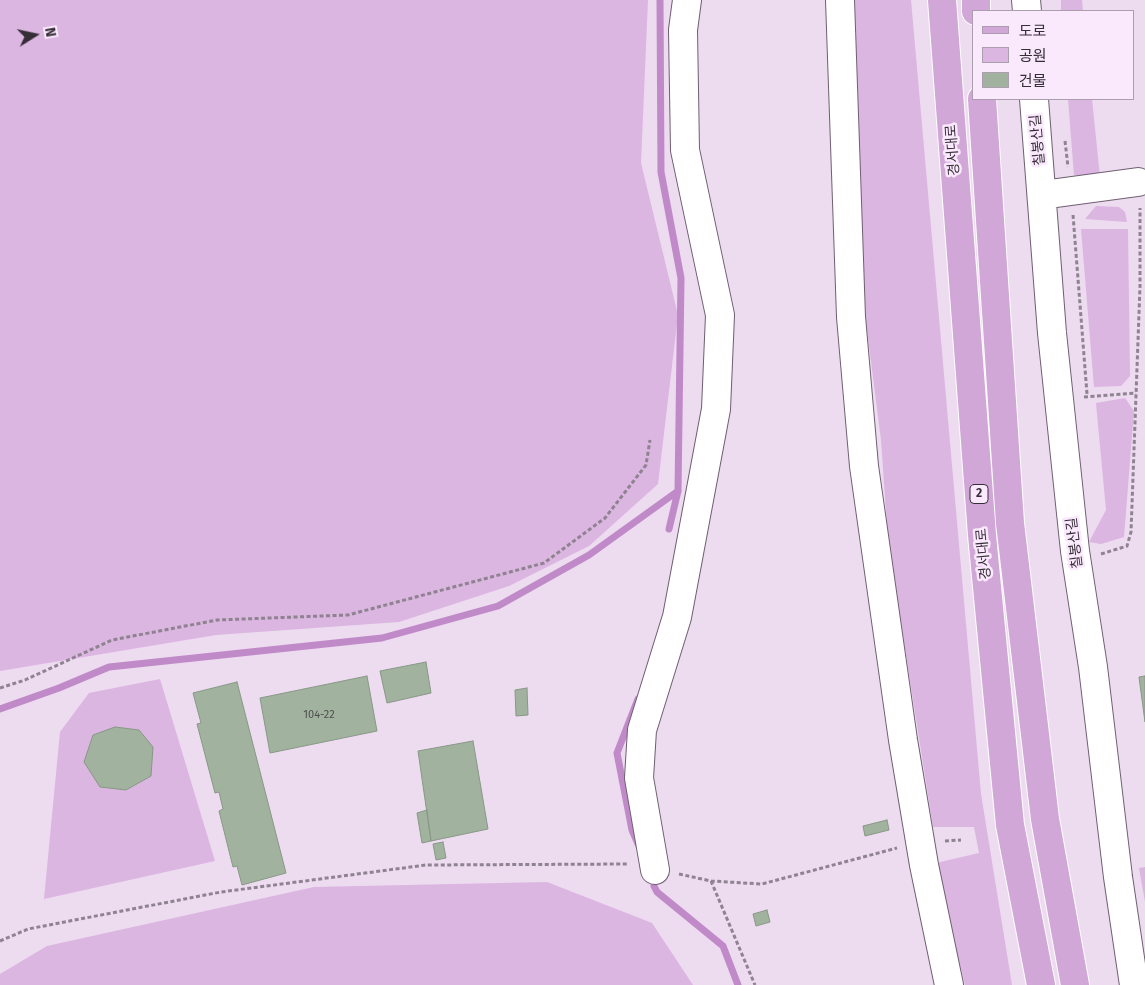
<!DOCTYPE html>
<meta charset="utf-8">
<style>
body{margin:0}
#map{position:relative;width:1145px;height:985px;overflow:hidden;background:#eddbf0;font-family:"Fira Sans","Noto Sans KR",sans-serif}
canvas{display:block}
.legend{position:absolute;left:972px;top:10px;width:162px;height:90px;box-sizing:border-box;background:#fae8fd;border:1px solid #ab9ead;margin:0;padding:6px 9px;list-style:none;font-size:15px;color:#352e36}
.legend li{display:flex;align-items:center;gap:10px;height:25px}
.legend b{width:25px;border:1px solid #ab9ead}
.north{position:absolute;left:10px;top:10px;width:50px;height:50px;-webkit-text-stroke:4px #fae8fd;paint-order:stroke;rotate:80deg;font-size:14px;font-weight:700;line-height:20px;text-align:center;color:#352e36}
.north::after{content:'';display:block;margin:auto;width:18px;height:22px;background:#352e36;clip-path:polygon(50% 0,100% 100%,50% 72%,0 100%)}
</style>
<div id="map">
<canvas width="1145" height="985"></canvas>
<ul class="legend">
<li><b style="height:6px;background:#d1a7d7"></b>도로</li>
<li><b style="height:14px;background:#dbb6e1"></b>공원</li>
<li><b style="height:14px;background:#a1b39f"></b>건물</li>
</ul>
<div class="north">N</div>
</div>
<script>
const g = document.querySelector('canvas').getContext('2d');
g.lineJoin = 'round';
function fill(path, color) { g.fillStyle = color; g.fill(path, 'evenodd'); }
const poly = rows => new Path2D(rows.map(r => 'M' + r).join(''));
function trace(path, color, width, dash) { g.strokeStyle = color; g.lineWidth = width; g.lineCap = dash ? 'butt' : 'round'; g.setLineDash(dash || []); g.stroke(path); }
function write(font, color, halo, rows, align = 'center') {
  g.font = font + ' "Fira Sans","Noto Sans KR",sans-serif'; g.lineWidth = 5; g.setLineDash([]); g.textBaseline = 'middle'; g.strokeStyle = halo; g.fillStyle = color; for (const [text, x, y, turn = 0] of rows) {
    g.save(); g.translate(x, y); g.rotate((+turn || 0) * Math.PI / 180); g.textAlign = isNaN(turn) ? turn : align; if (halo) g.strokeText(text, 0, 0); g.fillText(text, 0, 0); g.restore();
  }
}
fill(poly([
 [0,0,648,0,641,163,678,315,658,484,589,546,509,586,399,622,216,635,0,671],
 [855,0,911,0,981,794,1012,985,965,985,937,873,936,863,979,853,974,827,933,827,888,541,881,440,851,205,852,67],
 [1061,0,1082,0,1083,11,1061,11],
 [1068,99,1092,99,1100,177,1074,175],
 [1096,206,1119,207,1125,212,1127,222,1085,219],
 [1081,229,1128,229,1130,376,1121,386,1094,387],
 [1125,398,1134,411,1124,537,1101,544,1089,542,1106,510,1096,403],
 [160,679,215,861,44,899,60,732,89,693],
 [1145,867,1145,902,1139,868],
 [547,882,652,923,693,985,0,985,0,974,47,946,314,887]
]), '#dbb6e1');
trace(poly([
 [660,0,661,172,681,278,678,491,669,529],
 [638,699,617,753,632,830,639,846],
 [0,709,59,688,109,667,382,638,498,606,589,555,678,491],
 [654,886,657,892,723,946,738,985]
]), '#c08ac8', 7);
const building = poly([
 [426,662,431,693,387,703,380,671,426,662],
 [367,676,377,731,270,753,260,698,367,676],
 [1145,676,1145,722,1139,677,1145,676],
 [237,682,286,873,242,885,237,866,233,867,219,811,223,809,219,792,215,793,197,724,201,723,193,693,237,682],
 [527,688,528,715,516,716,515,690,527,688],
 [115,727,139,730,153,747,151,776,126,790,100,787,84,762,93,735,115,727],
 [473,741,488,829,431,841,418,751,473,741],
 [427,810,431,841,422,843,417,813,427,810],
 [887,820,889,830,865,836,863,826,887,820],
 [443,842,446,858,436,860,433,844,443,842],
 [767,910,770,922,756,926,753,914,767,910]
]);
fill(building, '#a1b39f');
trace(building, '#879885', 1);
const minor = poly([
 [840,0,851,317,864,466,903,740,924,865,949,985],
 [1026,0,1027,11],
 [1034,99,1052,333,1075,551,1093,667,1118,877,1134,985],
 [1042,195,1138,182],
 [655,870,639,778,642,730,677,617,716,409,720,315,685,150,683,30,687,0]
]);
const major = poly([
 [942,0,982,535,1010,825,1041,985],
 [976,0,976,11],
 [982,99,1010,523,1045,819,1075,985]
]);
trace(minor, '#6f5f71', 30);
trace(major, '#fff', 30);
trace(poly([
 [1065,141,1068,167],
 [1073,215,1087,394],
 [1084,397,1136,393],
 [1101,554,1127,546,1131,532,1140,286,1140,208],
 [0,688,25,680,112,640,217,620,348,615,544,563,605,518,646,465,650,440],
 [945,841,961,840],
 [679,874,711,881,762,884,897,848],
 [711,881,755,985],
 [0,941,28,929,221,892,426,865,628,864]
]), '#8f8391', 3, [4, 2.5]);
trace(minor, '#fff', 28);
trace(major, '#d1a7d7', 28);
write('11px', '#504f50', null, [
 ["104-22",319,715]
]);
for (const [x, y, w] of [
 [979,494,18]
]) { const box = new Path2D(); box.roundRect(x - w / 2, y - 9.5, w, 19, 4); g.fillStyle = '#fae8fd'; g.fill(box); trace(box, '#352e36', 1); }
write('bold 12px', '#352e36', null, [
 ["2",979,494]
]);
write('14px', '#352e36', '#fae8fd', [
 ["칠봉산길",1038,140,-95],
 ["경서대로",953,150,-94],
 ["칠봉산길",1075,543,-97],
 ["경서대로",984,554,-95]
]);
</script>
